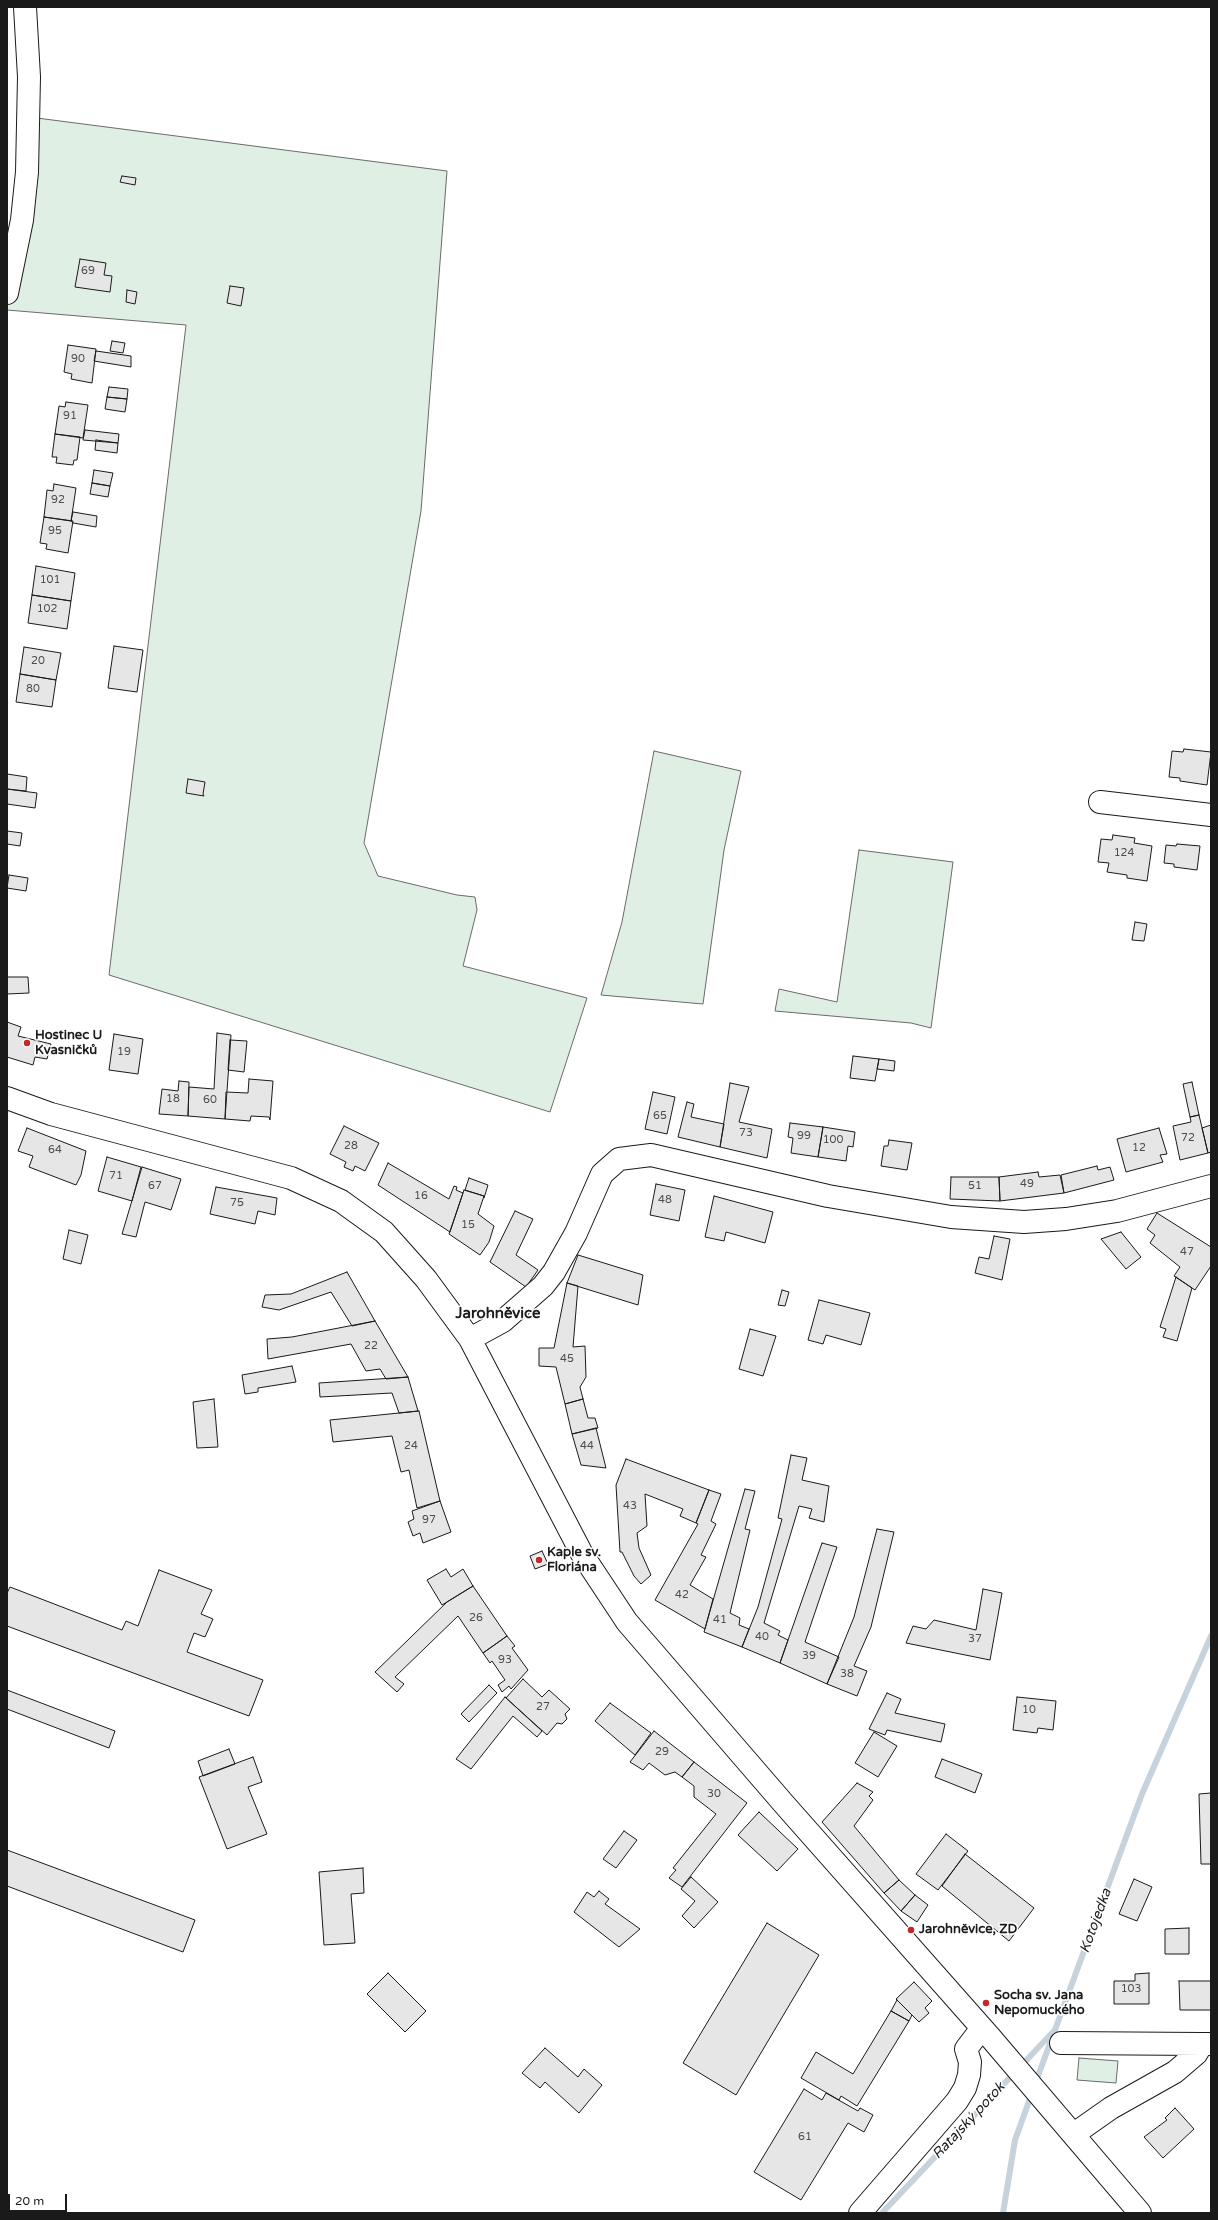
<!DOCTYPE html>
<meta charset="utf-8">
<style>
body{margin:0}
#map{position:relative;width:1218px;height:2220px;overflow:hidden;background:#fff;font-family:"Varela Round",sans-serif}
canvas{display:block}
.frame{position:absolute;inset:0;border:8px solid #1a1a1a;pointer-events:none}
.scale{position:absolute;left:8px;top:2194px;width:59px;height:18px;box-sizing:border-box;border:2px solid #1a1a1a;border-top:0;padding-left:5px;font-size:12px;line-height:14px;white-space:nowrap;color:#1a1a1a;-webkit-text-stroke:3px #fff;paint-order:stroke}
</style>
<div id="map">
<canvas width="1218" height="2220"></canvas>
<div class="frame"></div>
<div class="scale">20 m</div>
</div>
<script>
const g = document.querySelector('canvas').getContext('2d');
g.lineJoin = 'round';
function fill(path, color) { g.fillStyle = color; g.fill(path, 'evenodd'); }
const poly = rows => new Path2D(rows.map(r => 'M' + r).join(''));
function trace(path, color, width, dash) { g.strokeStyle = color; g.lineWidth = width; g.lineCap = dash ? 'butt' : 'round'; g.setLineDash(dash || []); g.stroke(path); }
function write(font, color, halo, rows, align = 'center') {
  g.font = font + ' "Varela Round",sans-serif'; g.lineWidth = 3; g.setLineDash([]); g.textBaseline = 'middle'; g.strokeStyle = halo; g.fillStyle = color; for (const [text, x, y, turn = 0] of rows) {
    g.save(); g.translate(x, y); g.rotate((+turn || 0) * Math.PI / 180); g.textAlign = isNaN(turn) ? turn : align; if (halo) g.strokeText(text, 0, 0); g.fillText(text, 0, 0); g.restore();
  }
}
const green = poly([
 [29,117,447,171,421,511,364,843,378,876,457,895,475,897,477,910,463,966,587,998,550,1112,109,975,186,325,7,310,7,293,29,117],
 [654,751,741,771,724,850,703,1004,601,995,622,922,654,751],
 [859,850,953,862,931,1028,911,1023,775,1011,779,989,837,1002,859,850],
 [1079,2058,1118,2061,1116,2083,1077,2080,1079,2058]
]);
fill(green, '#e0efe3');
trace(green, '#6a6a6a', 1);
trace(poly([
 [1035,2084,1142,1794,1211,1636],
 [882,2213,1053,2032],
 [1003,2213,1015,2140,1032,2093]
]), '#c6d2dc', 6);
const building = poly([
 [122,176,136,178,135,185,120,182,122,176],
 [80,259,106,263,104,275,112,276,110,292,75,287,80,259],
 [230,286,244,288,241,306,227,303,230,286],
 [127,290,137,292,135,304,126,302,127,290],
 [112,341,125,343,123,353,110,351,112,341],
 [68,345,96,349,92,383,71,379,72,374,64,372,68,345],
 [96,351,131,356,131,367,94,361,96,351],
 [109,387,128,389,127,399,107,397,109,387],
 [107,397,127,399,125,412,105,409,107,397],
 [66,402,88,405,83,438,55,434,59,406,65,407,66,402],
 [85,430,119,434,118,443,83,440,85,430],
 [55,434,80,437,77,460,74,460,73,465,56,463,57,457,52,457,55,434],
 [96,440,118,443,117,453,95,450,96,440],
 [94,470,113,473,110,486,92,483,94,470],
 [92,483,110,486,108,497,90,494,92,483],
 [54,484,76,488,71,521,44,517,47,490,53,491,54,484],
 [73,512,97,516,96,527,73,523,71,521,73,512],
 [44,517,73,521,68,553,46,549,47,544,40,543,44,517],
 [36,566,75,573,71,601,32,595,36,566],
 [32,595,71,601,67,629,28,623,32,595],
 [114,646,143,650,137,692,108,688,114,646],
 [24,647,61,653,56,680,20,674,24,647],
 [20,674,56,680,52,707,16,702,20,674],
 [1184,749,1211,752,1207,785,1180,781,1180,778,1169,777,1172,751,1183,752,1184,749],
 [7,774,27,777,26,791,7,789,7,774],
 [188,779,205,782,203,794,204,796,186,793,188,779],
 [7,789,37,793,35,808,7,804,7,789],
 [7,831,22,833,20,846,7,844,7,831],
 [1113,835,1135,838,1134,843,1152,846,1147,881,1127,878,1127,875,1107,872,1109,863,1098,862,1101,839,1112,840,1113,835],
 [1177,844,1200,846,1197,870,1174,867,1174,864,1164,863,1166,845,1176,846,1177,844],
 [9,875,28,878,26,891,7,888,9,875],
 [1135,922,1147,924,1144,941,1132,940,1135,922],
 [7,977,28,977,29,993,7,994,7,977],
 [7,1022,21,1027,18,1036,51,1044,47,1059,35,1057,33,1065,7,1057,7,1022],
 [217,1033,231,1035,225,1119,188,1116,189,1087,214,1089,217,1033],
 [114,1034,143,1039,138,1074,109,1070,114,1034],
 [230,1040,247,1041,244,1072,228,1070,230,1040],
 [853,1056,879,1059,875,1081,850,1078,853,1056],
 [879,1059,895,1061,894,1071,877,1069,879,1059],
 [249,1079,273,1081,270,1120,269,1117,251,1116,250,1121,225,1119,226,1092,248,1093,249,1079],
 [179,1081,189,1082,188,1116,159,1114,162,1089,178,1091,179,1081],
 [1192,1082,1199,1115,1190,1117,1183,1084,1192,1082],
 [730,1083,749,1087,739,1122,772,1129,767,1158,720,1147,730,1083],
 [653,1092,675,1097,667,1134,645,1129,653,1092],
 [687,1102,694,1104,691,1117,724,1124,720,1147,678,1137,687,1102],
 [1199,1115,1208,1153,1180,1160,1173,1126,1191,1122,1190,1117,1199,1115],
 [790,1123,823,1127,818,1157,791,1153,793,1138,788,1137,790,1123],
 [1211,1125,1211,1152,1208,1153,1202,1128,1211,1125],
 [344,1126,379,1143,365,1171,355,1166,353,1171,344,1167,346,1162,330,1154,344,1126],
 [823,1127,855,1132,853,1147,848,1146,846,1161,818,1157,823,1127],
 [27,1128,86,1151,81,1175,76,1185,29,1167,33,1156,18,1151,27,1128],
 [1159,1128,1167,1154,1160,1155,1163,1162,1126,1172,1117,1139,1159,1128],
 [889,1140,912,1143,907,1170,881,1166,884,1146,888,1146,889,1140],
 [107,1157,141,1167,132,1201,98,1191,107,1157],
 [388,1163,449,1199,454,1186,457,1187,456,1190,463,1193,450,1232,378,1185,388,1163],
 [1097,1166,1098,1170,1110,1167,1114,1180,1064,1193,1061,1175,1097,1166],
 [142,1167,181,1179,171,1210,145,1202,136,1237,122,1234,142,1167],
 [1038,1172,1039,1177,1060,1175,1064,1193,1000,1201,999,1177,1038,1172],
 [951,1177,999,1177,1000,1201,950,1199,951,1177],
 [469,1178,488,1185,484,1198,484,1196,465,1190,469,1178],
 [656,1184,685,1190,679,1221,650,1215,656,1184],
 [216,1187,277,1198,275,1215,258,1211,255,1224,210,1214,216,1187],
 [464,1190,484,1196,478,1214,494,1226,489,1242,480,1255,449,1234,464,1190],
 [714,1196,773,1212,765,1243,726,1232,724,1241,705,1237,714,1196],
 [515,1211,533,1219,516,1255,538,1270,526,1287,490,1262,515,1211],
 [1157,1213,1211,1247,1211,1266,1195,1290,1174,1276,1180,1267,1150,1243,1155,1235,1147,1229,1157,1213],
 [69,1230,88,1235,81,1264,63,1259,69,1230],
 [1121,1232,1141,1257,1126,1269,1101,1239,1121,1232],
 [994,1236,1010,1239,1002,1280,975,1273,979,1257,989,1259,994,1236],
 [578,1255,643,1275,638,1305,567,1283,578,1255],
 [347,1272,375,1321,352,1326,331,1292,279,1310,262,1307,265,1295,291,1294,347,1272],
 [1176,1277,1192,1288,1177,1341,1163,1337,1166,1329,1160,1327,1176,1277],
 [567,1283,578,1286,573,1347,585,1346,586,1377,580,1387,583,1399,565,1404,556,1367,539,1366,539,1348,554,1348,567,1283],
 [782,1290,789,1292,785,1306,778,1305,782,1290],
 [819,1300,870,1313,861,1345,826,1335,823,1344,808,1340,819,1300],
 [375,1321,408,1377,386,1379,380,1369,366,1371,351,1344,268,1359,267,1339,292,1337,375,1321],
 [750,1329,776,1336,763,1376,739,1369,750,1329],
 [292,1366,296,1382,258,1388,258,1392,245,1394,242,1375,292,1366],
 [408,1377,418,1411,399,1413,392,1393,320,1397,319,1383,408,1377],
 [214,1399,218,1447,197,1448,193,1402,214,1399],
 [583,1399,588,1418,595,1418,598,1428,572,1434,565,1404,583,1399],
 [419,1411,440,1501,417,1508,409,1470,401,1472,392,1436,333,1442,330,1420,419,1411],
 [596,1428,606,1468,581,1465,572,1434,596,1428],
 [791,1455,807,1458,802,1480,829,1486,824,1522,809,1518,812,1509,799,1506,764,1623,780,1631,778,1635,788,1640,780,1663,742,1647,758,1607,782,1519,778,1518,791,1455],
 [626,1459,709,1490,696,1523,680,1516,683,1509,645,1494,647,1526,637,1533,639,1548,651,1575,641,1584,634,1576,622,1552,620,1552,616,1485,626,1459],
 [745,1489,755,1491,745,1529,750,1530,730,1613,740,1618,739,1625,749,1629,742,1647,704,1632,745,1489],
 [709,1490,721,1494,711,1521,716,1524,701,1555,706,1557,690,1585,713,1599,705,1629,655,1600,698,1524,696,1523,709,1490],
 [440,1501,451,1532,423,1543,420,1533,413,1536,408,1522,414,1519,412,1511,440,1501],
 [877,1529,894,1532,871,1627,854,1666,867,1671,857,1696,827,1684,854,1617,877,1529],
 [822,1543,837,1547,805,1642,839,1657,827,1684,780,1663,822,1543],
 [542,1551,548,1564,535,1569,530,1556,542,1551],
 [446,1569,451,1577,463,1569,473,1586,442,1605,427,1580,446,1569],
 [159,1570,212,1590,201,1614,213,1619,205,1637,194,1633,187,1652,263,1680,249,1716,7,1626,7,1593,10,1587,122,1630,126,1621,138,1626,159,1570],
 [473,1586,507,1636,483,1653,458,1616,395,1677,404,1684,397,1692,375,1672,447,1602,473,1586],
 [983,1589,1002,1593,990,1660,906,1643,913,1626,926,1629,934,1620,976,1630,983,1589],
 [507,1636,515,1646,512,1648,528,1670,511,1689,509,1686,502,1692,498,1685,505,1680,492,1661,490,1663,483,1653,507,1636],
 [523,1679,542,1697,549,1690,570,1709,565,1714,567,1719,562,1724,557,1723,547,1735,506,1698,523,1679],
 [489,1685,497,1693,469,1722,461,1714,489,1685],
 [7,1690,115,1731,109,1748,7,1709,7,1690],
 [887,1693,901,1699,895,1713,945,1724,941,1742,887,1730,885,1735,869,1729,887,1693],
 [505,1697,542,1731,537,1737,513,1716,471,1769,456,1759,505,1697],
 [1017,1697,1056,1701,1053,1730,1038,1728,1037,1733,1013,1730,1017,1697],
 [610,1703,651,1733,635,1755,595,1721,610,1703],
 [654,1731,694,1762,682,1777,675,1772,665,1775,649,1763,643,1770,630,1762,654,1731],
 [874,1732,897,1746,878,1777,855,1763,874,1732],
 [229,1749,235,1764,203,1776,198,1761,229,1749],
 [253,1757,262,1782,248,1787,267,1834,227,1849,199,1777,253,1757],
 [942,1759,982,1774,975,1793,935,1777,942,1759],
 [694,1762,747,1803,682,1887,669,1878,676,1870,673,1868,716,1814,694,1797,694,1786,682,1777,694,1762],
 [857,1783,873,1792,869,1796,873,1800,854,1826,899,1880,884,1893,822,1822,857,1783],
 [1211,1793,1211,1864,1201,1864,1199,1794,1211,1793],
 [759,1812,798,1849,777,1871,738,1835,759,1812],
 [624,1831,637,1840,616,1868,603,1859,624,1831],
 [946,1834,968,1851,938,1890,916,1874,946,1834],
 [7,1850,195,1920,183,1952,7,1886,7,1850],
 [965,1854,1034,1908,1009,1941,942,1886,965,1854],
 [363,1868,364,1893,351,1894,355,1943,324,1945,319,1872,363,1868],
 [691,1877,718,1902,694,1928,682,1916,695,1901,681,1889,691,1877],
 [1134,1879,1152,1887,1137,1921,1119,1914,1134,1879],
 [899,1880,915,1895,901,1911,884,1893,899,1880],
 [599,1891,609,1899,605,1904,640,1929,619,1947,574,1912,587,1892,594,1897,599,1891],
 [915,1895,928,1905,917,1922,901,1911,915,1895],
 [767,1923,819,1955,736,2095,683,2063,767,1923],
 [1189,1928,1189,1954,1165,1954,1165,1929,1189,1928],
 [388,1973,426,2011,405,2032,367,1994,388,1973],
 [1149,1973,1149,2004,1114,2004,1114,1981,1135,1981,1135,1974,1149,1973],
 [1179,1981,1211,1981,1211,2010,1180,2010,1179,1981],
 [914,1982,932,2001,925,2008,929,2013,919,2022,896,1999,914,1982],
 [897,2000,912,2015,909,2021,891,2011,897,2000],
 [891,2011,909,2021,857,2106,841,2096,839,2100,801,2078,816,2052,853,2074,891,2011],
 [545,2048,578,2077,584,2069,602,2085,579,2113,545,2082,540,2088,522,2073,545,2048],
 [804,2089,822,2100,826,2093,858,2111,860,2108,873,2115,864,2132,848,2123,801,2200,754,2172,804,2089],
 [1175,2108,1194,2129,1163,2158,1144,2137,1167,2120,1165,2118,1175,2108]
]);
fill(building, '#e6e6e6');
trace(building, '#1a1a1a', 1);
const minor = poly([
 [1100,802,1211,815],
 [7,1098,51,1114,291,1178,341,1201,384,1232,426,1279,470,1339,582,1554,627,1622,784,1804,990,2037,1140,2213],
 [470,1339,503,1321,543,1286,554,1272,576,1233,602,1174,619,1159,651,1155,828,1196,951,1217,1024,1222,1066,1219,1117,1211,1211,1186],
 [1061,2043,1202,2044],
 [1074,2134,1111,2108,1175,2072,1196,2054,1202,2044,1211,2044],
 [860,2213,957,2101,965,2088,969,2075,970,2062,966,2049,982,2028]
]);
const major = poly([
 [7,293,22,220,27,172,29,77,25,7]
]);
trace(minor, '#1a1a1a', 24);
trace(major, '#1a1a1a', 24);
trace(minor, '#fff', 22);
trace(major, '#fff', 22);
for (const [x, y, r, color] of [
 [27,1043,4,"#c62828"],
 [539,1560,4,"#c62828"],
 [911,1930,4,"#c62828"],
 [986,2003,4,"#c62828"]
]) { const dot = new Path2D(); dot.arc(x, y, r, 0, 2 * Math.PI); g.fillStyle = color; g.fill(dot); trace(dot, '#fff', 1.5); }
write('11px', '#4d4d4d', null, [
 ["69",88,271],
 ["90",78,359],
 ["91",70,416],
 ["92",58,500],
 ["95",55,531],
 ["101",50,580],
 ["102",47,609],
 ["20",38,661],
 ["80",33,689],
 ["124",1124,853],
 ["19",124,1052],
 ["18",173,1099],
 ["60",210,1100],
 ["65",660,1116],
 ["73",746,1133],
 ["99",804,1136],
 ["72",1188,1138],
 ["100",833,1140],
 ["28",351,1146],
 ["12",1139,1148],
 ["64",55,1150],
 ["71",116,1176],
 ["49",1027,1184],
 ["67",155,1186],
 ["51",975,1186],
 ["16",421,1196],
 ["48",665,1200],
 ["75",237,1203],
 ["15",468,1225],
 ["47",1187,1252],
 ["22",371,1346],
 ["45",567,1359],
 ["24",411,1446],
 ["44",587,1446],
 ["43",630,1506],
 ["97",429,1520],
 ["42",682,1595],
 ["26",476,1618],
 ["41",720,1620],
 ["40",762,1637],
 ["37",975,1639],
 ["39",809,1656],
 ["93",505,1660],
 ["38",847,1674],
 ["27",543,1707],
 ["10",1029,1710],
 ["29",662,1752],
 ["30",714,1794],
 ["103",1131,1989],
 ["61",805,2137]
]);
write('bold 13px', '#1a1a1a', '#fff', [
 ["Hostinec U",35,1036],
 ["Kvasničků",35,1051],
 ["Kaple sv.",547,1553],
 ["Floriána",547,1568],
 ["Jarohněvice, ZD",919,1930],
 ["Socha sv. Jana",994,1996],
 ["Nepomuckého",994,2011]
], 'left');
write('italic 14px', '#1a1a1a', '#fff', [
 ["Kotojedka",1096,1921,-70],
 ["Ratajský potok",969,2121,-47]
]);
write('bold 15px', '#1a1a1a', '#fff', [
 ["Jarohněvice",498,1314]
]);
</script>
